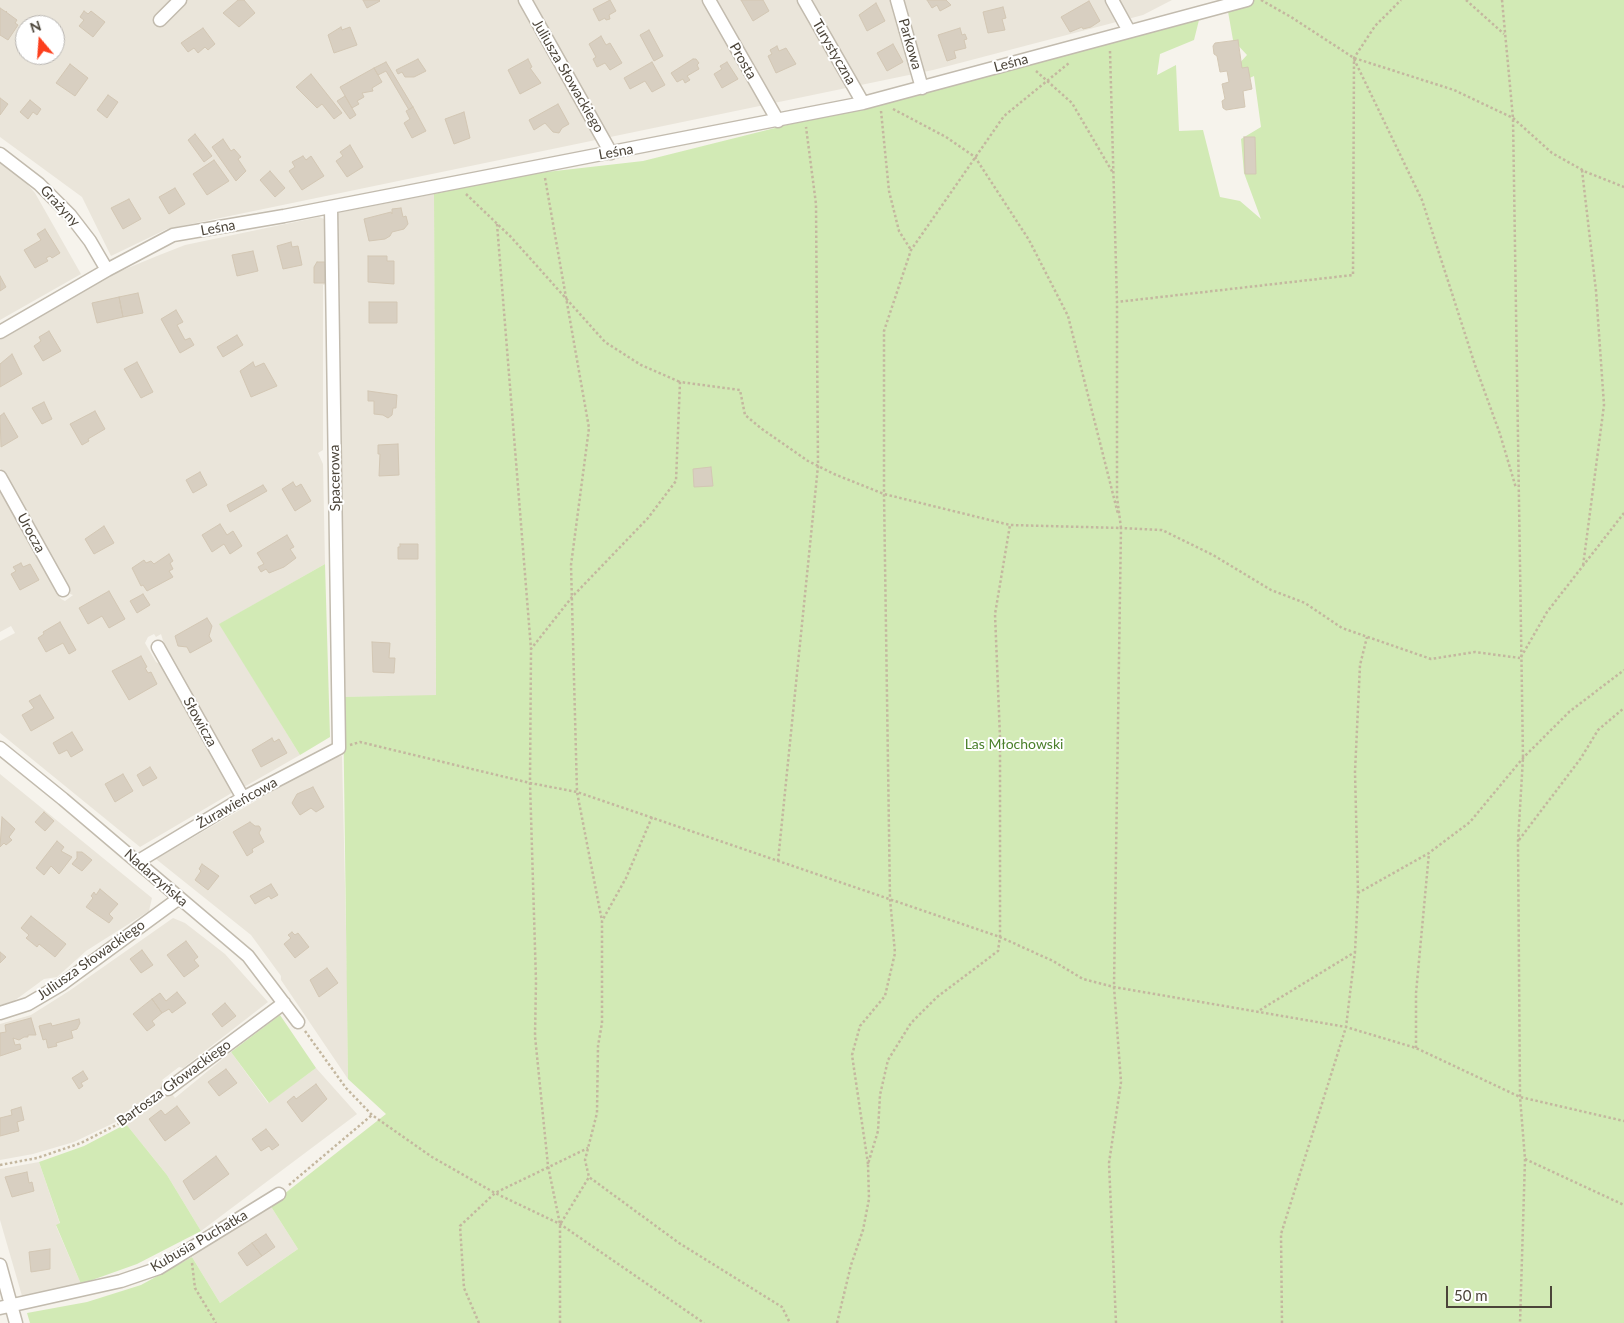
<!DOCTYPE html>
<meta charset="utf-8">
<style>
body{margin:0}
#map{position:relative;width:1624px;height:1323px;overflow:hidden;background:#f6f3ec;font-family:Lato,sans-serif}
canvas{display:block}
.north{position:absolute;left:15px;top:15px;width:50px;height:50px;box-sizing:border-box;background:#fff;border:1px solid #b7b4b0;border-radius:50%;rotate:342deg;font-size:14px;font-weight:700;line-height:20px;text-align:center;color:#4b4439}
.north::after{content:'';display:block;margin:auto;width:18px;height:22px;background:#fc3f1d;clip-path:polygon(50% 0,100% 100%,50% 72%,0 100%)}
.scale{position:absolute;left:1446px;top:1286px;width:106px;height:22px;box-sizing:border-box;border:2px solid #4b4439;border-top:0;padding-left:6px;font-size:15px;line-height:18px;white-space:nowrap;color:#4b4439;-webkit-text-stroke:4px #fff;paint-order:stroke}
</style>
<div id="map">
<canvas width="1624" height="1323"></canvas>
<div class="north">N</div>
<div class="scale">50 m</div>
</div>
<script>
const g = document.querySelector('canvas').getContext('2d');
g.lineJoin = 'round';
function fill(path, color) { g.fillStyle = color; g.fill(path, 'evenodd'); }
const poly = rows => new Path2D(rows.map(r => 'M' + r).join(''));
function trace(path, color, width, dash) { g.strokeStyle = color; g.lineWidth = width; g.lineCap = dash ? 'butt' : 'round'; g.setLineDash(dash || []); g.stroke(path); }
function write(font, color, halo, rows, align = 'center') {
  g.font = font + ' Lato,sans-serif'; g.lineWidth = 4; g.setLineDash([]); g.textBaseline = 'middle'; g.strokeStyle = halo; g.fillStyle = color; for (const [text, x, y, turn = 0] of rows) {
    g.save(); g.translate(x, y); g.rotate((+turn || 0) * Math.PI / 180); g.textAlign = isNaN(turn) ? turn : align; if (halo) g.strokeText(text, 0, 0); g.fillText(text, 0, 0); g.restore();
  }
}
fill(poly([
 [0,0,1172,0,1143,15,933,70,167,229,111,256,82,197,0,137],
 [25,25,55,25,55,55,25,55],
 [0,161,15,170,35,193,81,274,0,320],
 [434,194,436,696,343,697,344,585,338,213],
 [319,217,324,219,326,284,323,285,323,450,318,453,323,464,325,564,220,624,300,755,244,787,170,663,161,634,156,637,154,634,148,637,145,643,156,662,162,665,235,791,140,847,0,733,0,641,15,633,11,626,0,632,0,484,49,573,48,577,61,599,65,601,73,595,70,594,0,468,0,340,111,275,157,256,185,245],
 [342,756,347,974,348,1079,281,980,281,976,251,935,156,859,329,758],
 [0,774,152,898,149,911,86,951,57,977,44,979,14,1001,0,1005],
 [173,918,185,923,225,954,268,1002,183,1068,179,1067,162,1080,166,1086,122,1119,74,1142,33,1154,0,1160,0,1024,31,1015,69,991],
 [231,1052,268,1103,316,1068,357,1114,201,1231,167,1175,126,1124,170,1091,175,1098],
 [39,1162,60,1224,56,1226,81,1284,22,1296,0,1220,0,1169],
 [270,1205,298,1249,220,1303,192,1257]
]), '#eae5da');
fill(poly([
 [1226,0,1624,0,1624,1323,30,1323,27,1313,87,1302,141,1285,192,1257,220,1303,298,1249,270,1205,386,1114,348,1079,343,697,436,695,434,194,520,175,643,161,1063,56,1200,16,1194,40,1160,54,1157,75,1176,65,1179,131,1203,130,1220,197,1240,201,1261,219,1244,173,1241,139,1261,127,1254,76,1243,81,1236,67,1247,55,1233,40],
 [325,564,330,737,300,755,219,624],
 [280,1015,316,1068,269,1103,231,1052],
 [126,1124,167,1175,201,1231,137,1264,81,1284,56,1225,60,1223,39,1162,84,1146]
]), '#d2eab5');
const building = poly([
 [238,0,244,0,255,13,239,27,223,13,238,0],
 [363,0,379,0,380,1,367,8,363,0],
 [610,0,616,11,609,15,610,19,606,20,605,18,599,21,593,9,610,0],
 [741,0,763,0,769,11,753,21,741,0],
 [927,0,946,0,951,5,940,11,937,5,932,8,927,0],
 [1089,1,1100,21,1091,27,1083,29,1082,27,1070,32,1061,17,1089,1],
 [876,3,885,21,867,31,859,15,876,3],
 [1003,7,1006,18,1002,19,1005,30,988,33,983,12,1003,7],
 [0,8,6,12,7,11,6,12,17,20,15,23,18,25,8,40,0,35,0,8],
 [84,11,88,14,91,11,105,22,93,37,79,26,84,20,80,17,84,11],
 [341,27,342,30,350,27,357,45,334,53,328,35,341,27],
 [203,28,215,44,208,50,205,47,198,53,194,48,188,52,181,43,203,28],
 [960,28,962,35,965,34,967,39,964,40,966,48,954,51,956,58,947,61,938,35,960,28],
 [649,30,663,56,654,61,640,35,649,30],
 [601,36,606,45,610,43,622,63,610,70,605,63,597,67,593,59,596,57,589,44,601,36],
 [1238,40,1242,68,1248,67,1252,89,1243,91,1245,107,1226,110,1223,108,1222,101,1225,99,1222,84,1229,82,1227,71,1220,72,1217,56,1214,54,1213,46,1215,43,1238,40],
 [893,44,903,62,887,71,877,53,893,44],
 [777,46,779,51,786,48,796,64,776,73,768,56,772,54,770,50,777,46],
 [418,59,426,71,414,77,405,77,402,72,398,74,396,70,418,59],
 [528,59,532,67,530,68,541,83,520,94,508,70,528,59],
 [693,59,696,59,699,63,697,65,699,69,687,76,690,80,685,83,683,79,677,82,671,73,693,59],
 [386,62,413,107,409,110,386,71,378,75,374,68,386,62],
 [652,62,665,85,652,92,645,81,630,89,624,78,652,62],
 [727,62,738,79,722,88,714,74,722,69,720,66,727,62],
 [70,64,88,78,75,96,56,83,70,64],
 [374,68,382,82,372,88,373,91,362,93,364,97,357,101,359,104,352,108,340,87,374,68],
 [311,74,342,113,334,119,322,104,317,108,296,87,311,74],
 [108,95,118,102,107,118,97,110,108,95],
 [345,96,356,115,350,119,337,101,345,96],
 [0,98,8,104,0,115,0,98],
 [30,100,41,109,37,115,33,112,28,119,20,112,30,100],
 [558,104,569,124,562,128,559,133,553,132,545,123,534,130,529,120,558,104],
 [413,107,426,131,412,138,404,123,410,119,406,111,413,107],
 [464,112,470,138,454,144,445,119,464,112],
 [195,134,212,156,204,162,188,140,195,134],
 [1244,137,1255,137,1256,174,1245,174,1244,137],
 [223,139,231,151,234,149,241,157,238,159,246,171,236,181,212,147,223,139],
 [350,145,363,167,347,177,336,161,343,156,340,152,350,145],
 [303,156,306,160,311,156,324,176,302,190,289,171,295,167,292,162,303,156],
 [214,160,229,181,207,195,193,174,214,160],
 [270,171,285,188,275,197,260,180,270,171],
 [175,188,185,204,169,214,159,197,175,188],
 [129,199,141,219,123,229,111,208,129,199],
 [401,208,403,217,406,216,408,224,404,229,392,232,390,236,385,239,369,241,364,219,391,212,392,214,392,209,401,208],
 [45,229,60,253,52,258,50,256,46,258,48,261,35,268,24,250,41,240,37,234,45,229],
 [291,242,292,247,298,246,302,265,283,269,277,246,291,242],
 [253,251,258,271,237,276,232,255,253,251],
 [368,256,387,256,387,261,394,261,394,284,368,282,368,256],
 [317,262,325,262,325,283,314,283,314,267,317,262],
 [0,276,6,287,0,291,0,276],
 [138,293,143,313,123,317,119,297,138,293],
 [119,297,123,317,97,323,92,303,119,297],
 [369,302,397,302,397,323,369,323,369,302],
 [176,310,183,322,177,325,185,340,190,338,194,345,180,353,161,319,176,310],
 [49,331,61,351,43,361,34,346,41,341,39,337,49,331],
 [237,335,243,345,223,357,217,347,237,335],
 [12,354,22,374,0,387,0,364,12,354],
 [137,362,153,392,141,398,124,369,137,362],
 [253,362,255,367,264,363,277,386,251,397,240,371,253,362],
 [368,391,397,395,396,408,393,408,392,415,388,418,383,415,374,414,374,401,368,401,368,391],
 [44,402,52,419,42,424,32,408,44,402],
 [95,411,105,429,88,439,89,441,82,445,70,424,95,411],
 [4,413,18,437,1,447,0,416,4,413],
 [398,444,399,475,379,476,380,454,378,454,378,445,398,444],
 [711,467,713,486,694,487,693,469,711,467],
 [200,472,207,485,193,493,186,480,200,472],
 [293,482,296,487,301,484,311,501,295,511,282,489,293,482],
 [263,485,267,491,230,512,227,505,263,485],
 [220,524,227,535,233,531,242,546,230,554,224,544,212,552,202,535,220,524],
 [104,526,114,543,94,554,85,539,104,526],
 [287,535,294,547,290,549,296,558,284,567,269,573,266,569,261,572,258,567,264,564,257,553,287,535],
 [400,544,418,544,418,559,398,559,398,547,400,547,400,544],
 [169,554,173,561,170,563,173,569,169,571,173,577,147,591,143,585,141,586,132,568,144,560,146,563,151,561,154,564,169,554],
 [21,563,23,567,30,564,39,580,20,590,11,574,16,571,13,567,21,563],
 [109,591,125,619,109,628,102,616,88,624,79,608,109,591],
 [143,594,150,605,137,613,130,601,143,594],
 [207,618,212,626,209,636,212,641,190,653,187,647,178,646,175,636,207,618],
 [60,622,76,650,69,654,63,643,46,652,38,638,44,634,43,632,60,622],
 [372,642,390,643,389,658,395,658,394,673,373,672,372,642],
 [141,656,147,667,145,668,148,673,151,672,157,684,129,700,112,671,141,656],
 [40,695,54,718,31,731,22,715,34,708,29,701,40,695],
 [72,732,83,750,71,757,67,750,59,754,53,743,72,732],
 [272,738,274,742,279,739,287,753,261,767,252,750,272,738],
 [150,767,157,778,143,786,137,775,150,767],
 [123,774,133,791,115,802,105,784,123,774],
 [313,787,324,807,316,812,311,808,300,815,292,803,297,794,313,787],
 [44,812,54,821,45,831,35,822,44,812],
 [2,817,15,829,9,837,12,840,6,845,4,843,0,847,2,817],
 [250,822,255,826,259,826,261,829,259,833,264,842,252,849,253,852,247,856,233,832,250,822],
 [57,841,64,847,61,851,72,857,59,874,51,866,44,875,36,868,57,841],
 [77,852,82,852,92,860,82,871,72,864,77,858,77,852],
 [202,864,219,876,208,890,195,880,201,871,199,869,202,864],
 [271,884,278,895,271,899,269,896,255,904,250,896,271,884],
 [100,889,118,904,109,914,113,918,109,923,86,907,93,898,91,896,94,892,96,895,100,889],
 [31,916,66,944,55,957,39,944,37,947,26,938,29,935,21,928,31,916],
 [292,932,295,935,298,933,309,947,295,958,284,944,291,938,288,935,292,932],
 [186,941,198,957,194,960,199,966,184,977,167,955,186,941],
 [142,950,153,965,141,973,130,959,142,950],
 [0,952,6,957,0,963,0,952],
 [327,968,338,983,319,997,310,980,327,968],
 [177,992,186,1003,172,1013,169,1009,162,1013,152,999,160,993,166,1001,177,992],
 [152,999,162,1013,152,1021,155,1025,147,1031,133,1014,152,999],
 [225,1003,236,1016,222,1027,212,1014,225,1003],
 [31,1018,36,1035,28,1035,28,1037,24,1037,19,1040,13,1038,15,1045,20,1044,21,1049,0,1056,0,1033,6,1032,5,1025,31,1018],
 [79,1019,80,1023,77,1029,71,1031,73,1038,56,1043,57,1046,48,1048,46,1039,43,1040,39,1026,51,1023,52,1026,79,1019],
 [226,1069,237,1083,219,1096,208,1082,226,1069],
 [83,1071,88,1079,81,1083,83,1086,79,1089,72,1078,83,1071],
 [316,1084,327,1099,302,1122,287,1102,294,1096,296,1099,316,1084],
 [177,1106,190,1123,165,1141,149,1119,161,1110,165,1115,177,1106],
 [21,1107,24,1120,17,1122,19,1131,0,1136,0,1118,12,1115,11,1110,21,1107],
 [266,1129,279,1145,272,1150,269,1146,261,1151,252,1139,266,1129],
 [216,1156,229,1174,194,1200,183,1181,216,1156],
 [27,1172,29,1183,32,1182,34,1191,12,1197,5,1177,27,1172],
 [266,1234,275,1247,262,1256,252,1243,266,1234],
 [252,1243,262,1256,247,1266,238,1253,252,1243],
 [50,1249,50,1269,31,1272,29,1252,50,1249]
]);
fill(building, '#d8cfc1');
trace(building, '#d3c7b4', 1);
const minor = poly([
 [525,0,611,153],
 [709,0,778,121],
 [804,0,863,103],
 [897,0,922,88],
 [1112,0,1129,31],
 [160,20,180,0],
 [0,154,39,184,70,215,90,241,107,270],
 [0,332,107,270,173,235,284,216,863,103,1247,0],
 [0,477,63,590],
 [158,647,243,798],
 [0,748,63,799,248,956,298,1022],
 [137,862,243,798,339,748,331,207],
 [0,1013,28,1004,62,984,178,899],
 [168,1089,284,1003],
 [0,1265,16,1323],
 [0,1308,121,1281,159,1268,279,1194]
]);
trace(minor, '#c2bbae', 15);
trace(poly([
 [1261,0,1291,17,1354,58,1454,90,1513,118,1552,153,1586,172,1624,187],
 [1466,0,1504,34],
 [1502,0,1513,118,1523,758,1518,841,1520,1097,1525,1159,1520,1323],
 [1110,51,1117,302],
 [1354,59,1422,200,1475,365,1500,434,1516,488],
 [1036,71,1072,103,1113,173],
 [893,109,946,137,975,157,1029,240,1068,316,1118,514],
 [881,111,889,191,899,231,911,250],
 [1582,170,1596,291,1604,405,1583,566],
 [545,178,589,428,571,565,577,792,602,921],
 [466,194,511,237,605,342,641,365,680,382],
 [497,224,531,649],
 [1521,657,1547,612,1624,513],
 [350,745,360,742,530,783,577,792,1000,937,1000,737,995,614,1010,525],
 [652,817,626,878,602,921,602,1023,598,1046,597,1113,585,1160,589,1177,679,1243,782,1307,790,1323],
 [1519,840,1581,758,1598,730,1624,708],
 [778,861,818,466,816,204,806,127],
 [1358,893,1355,772,1360,665,1367,637],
 [1260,1010,1355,952,1358,893,1429,853,1470,822,1523,758,1569,712,1624,670],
 [305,1031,346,1088,372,1115,432,1157,495,1193,560,1224,704,1323],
 [1416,1048,1416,993,1429,853],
 [1525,1159,1624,1205],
 [868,1164,852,1055,860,1026,885,996,895,953,890,899,884,494,884,331,911,250,1004,116,1069,63],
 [0,1165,37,1158,81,1143,126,1120,157,1097],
 [289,1185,372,1115],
 [561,1223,589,1177],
 [192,1263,195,1288,216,1323],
 [479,1323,464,1288,460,1226,495,1193,588,1148],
 [560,1323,560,1224,548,1166,535,1036,536,981,530,783,531,649,572,597,648,518,676,481,680,382,740,390,745,415,762,429,808,461,834,474,884,494,1010,525,1121,528,1117,497,1117,302,1353,275,1354,58,1375,26,1401,0],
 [837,1323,851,1265,863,1230,869,1199,868,1164,878,1131,880,1095,888,1060,911,1023,937,997,998,951,1000,937,1053,961,1083,979,1114,987,1346,1027,1416,1048,1520,1097,1624,1121],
 [1116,1323,1109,1163,1121,1082,1114,987,1121,528,1162,530,1213,555,1271,590,1305,603,1342,628,1431,659,1475,652,1520,658],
 [1282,1323,1281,1234,1346,1027,1355,952]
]), '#c4b79f', 2.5, [2.5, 2.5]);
trace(minor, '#fff', 12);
write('14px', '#4b4439', '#fff', [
 ["Parkowa",910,44,74],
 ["Turystyczna",834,52,60],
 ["Prosta",743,61,60],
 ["Leśna",1011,63,-15],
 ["Juliusza Słowackiego",568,76,60],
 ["Leśna",616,152,-10],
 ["Grażyny",60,206,47],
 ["Leśna",218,228,-10],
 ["Spacerowa",335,478,-91],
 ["Urocza",31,533,61],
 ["Słowicza",200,722,61],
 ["Żurawieńcowa",237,803,-29],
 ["Nadarzyńska",156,878,41],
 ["Juliusza Słowackiego",91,960,-35],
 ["Bartosza Głowackiego",174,1083,-36],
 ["Kubusia Puchatka",199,1241,-30]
]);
write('14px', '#4a7f2a', '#fff', [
 ["Las Młochowski",1014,744]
]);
</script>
